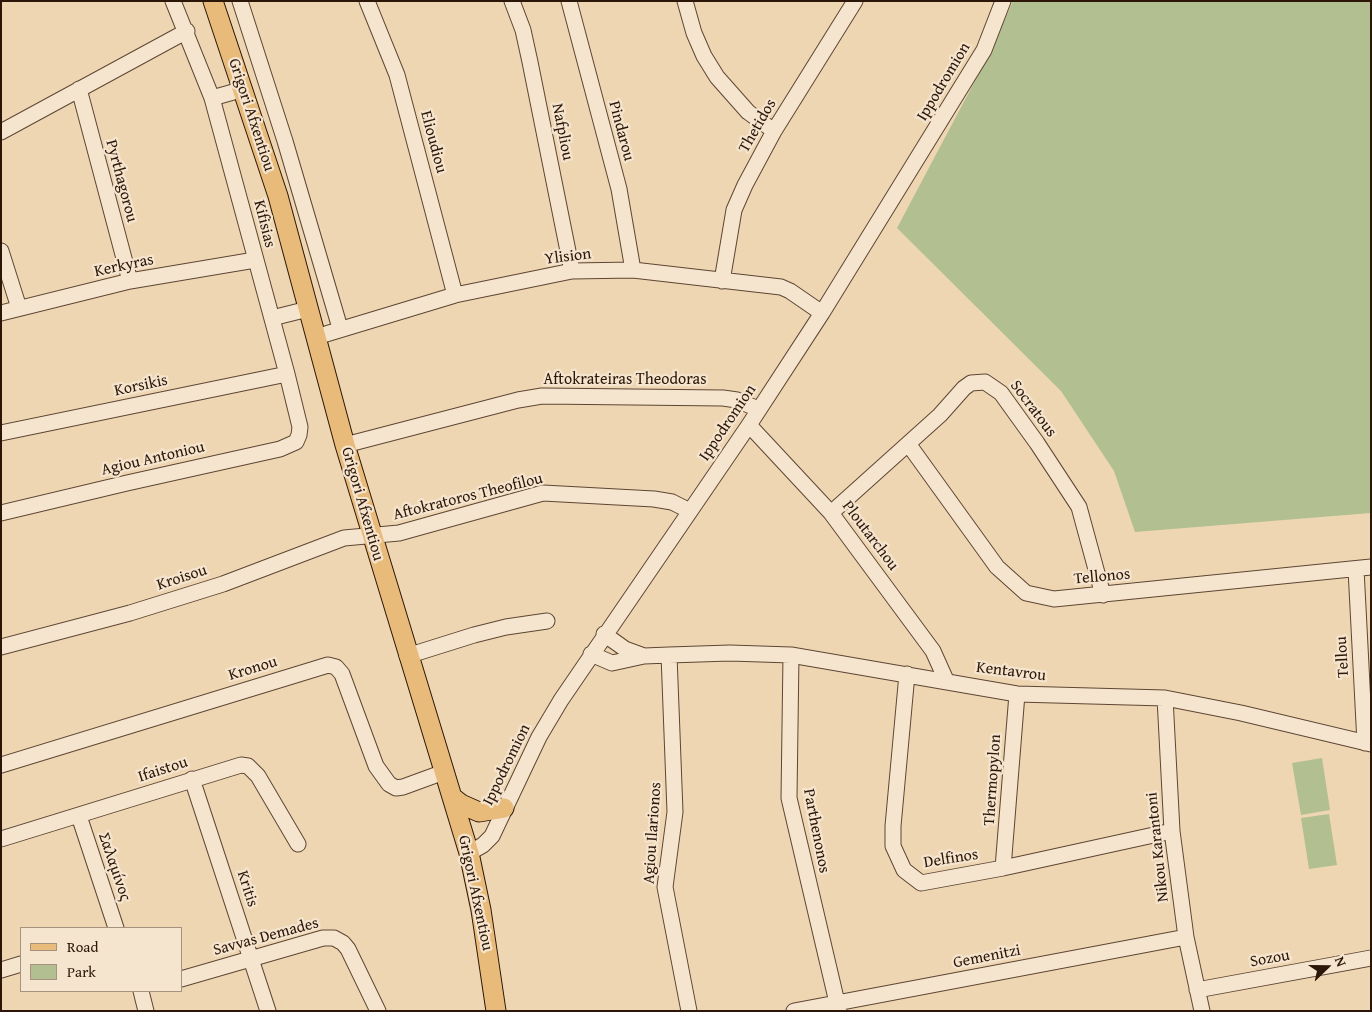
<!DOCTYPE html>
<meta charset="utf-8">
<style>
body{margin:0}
#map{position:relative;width:1372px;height:1012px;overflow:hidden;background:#efd6b3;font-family:"Gentium Book Plus",serif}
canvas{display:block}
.frame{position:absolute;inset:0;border:2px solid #2c1608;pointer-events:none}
.legend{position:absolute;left:20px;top:927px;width:162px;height:65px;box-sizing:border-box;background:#f5e4ce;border:1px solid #a5927f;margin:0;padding:6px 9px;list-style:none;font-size:15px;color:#2c1608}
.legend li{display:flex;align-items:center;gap:10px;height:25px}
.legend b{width:25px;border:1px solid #a5927f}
.north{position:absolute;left:1302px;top:942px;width:50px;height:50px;-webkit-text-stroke:4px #f5e4ce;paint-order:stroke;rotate:68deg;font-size:14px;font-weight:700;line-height:20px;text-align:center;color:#2c1608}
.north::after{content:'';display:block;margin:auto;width:18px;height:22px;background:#2c1608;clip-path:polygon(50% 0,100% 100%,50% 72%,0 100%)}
</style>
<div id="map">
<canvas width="1372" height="1012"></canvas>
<div class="frame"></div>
<ul class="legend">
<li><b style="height:6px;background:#e8bb7a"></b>Road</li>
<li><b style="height:14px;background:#b2bf91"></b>Park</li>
</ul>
<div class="north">N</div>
</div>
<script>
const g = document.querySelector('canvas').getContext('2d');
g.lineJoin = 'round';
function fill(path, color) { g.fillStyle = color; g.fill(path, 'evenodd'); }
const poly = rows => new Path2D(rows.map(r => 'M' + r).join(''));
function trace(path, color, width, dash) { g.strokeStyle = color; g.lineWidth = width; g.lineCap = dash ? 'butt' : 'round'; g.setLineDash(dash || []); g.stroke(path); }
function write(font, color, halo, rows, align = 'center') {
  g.font = font + ' "Gentium Book Plus",serif'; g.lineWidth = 4.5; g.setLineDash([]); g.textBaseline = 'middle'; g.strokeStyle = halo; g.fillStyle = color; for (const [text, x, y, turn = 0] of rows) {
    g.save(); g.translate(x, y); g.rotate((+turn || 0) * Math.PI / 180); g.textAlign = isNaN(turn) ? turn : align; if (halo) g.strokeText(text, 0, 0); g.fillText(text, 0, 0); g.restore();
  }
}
fill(poly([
 [1013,1,1371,1,1371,513,1135,532,1114,471,1061,391,897,228,985,62],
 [1322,758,1330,810,1301,815,1292,763],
 [1329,814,1337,865,1309,869,1301,818]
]), '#b2bf91');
const minor = poly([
 [240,1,285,141,340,328],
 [367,1,397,75,455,295],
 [512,1,523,30,530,62,572,271],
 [569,1,619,189,633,270],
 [685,1,694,33,704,56,717,77,748,112,774,131],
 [79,89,130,281],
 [212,98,244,89],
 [1,132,187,31],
 [1,251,19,308],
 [722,281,734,210,745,185,774,131,855,1],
 [1,313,130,281,255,260],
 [272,318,308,309],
 [316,337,455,295,572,271,633,270,781,287,790,291,822,313],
 [749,425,831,513,933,651,946,680],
 [1,433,287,374],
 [345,445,518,400,542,396,723,398,737,400,758,409],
 [909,445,997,567,1026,593,1054,599,1371,567],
 [1,513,127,483,280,449,296,442,299,435,300,427,287,374,212,98,173,1],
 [831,513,940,415,964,388,971,383,985,382,1001,393,1037,443,1079,507,1103,595],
 [1356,569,1365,743],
 [604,634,625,649,644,656],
 [1,647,130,613,223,584,344,538,399,533,543,493,654,499,672,502,690,511],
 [591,654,612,663,644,656,669,655,730,653,791,655,1017,694,1165,698,1241,713,1371,744],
 [669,655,675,812,665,887,689,1011],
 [791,655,789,798,839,1011],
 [407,656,474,635,506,627,547,621],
 [907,674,893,826,893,846,904,870,921,883,1003,868,1172,831],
 [1165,698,1172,831,1186,937,1202,1011],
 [1,765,328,665,336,667,342,674,376,766,389,784,396,788,403,787,444,772],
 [192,779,268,1011],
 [79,816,116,928],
 [1,839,241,765,248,766,258,776,298,844],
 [469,853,483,845,492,836,539,737,561,700,749,425,822,313,984,50,1003,1],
 [1003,868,1017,694],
 [1,970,21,964],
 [181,979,323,938,334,938,343,943,348,949,378,1011],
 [1197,990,1371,958],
 [141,991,146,1011],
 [794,1011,1186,937]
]);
const major = poly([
 [213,1,278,196,345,445,469,853,481,910,496,1011],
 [452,797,461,804,479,812,504,808]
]);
trace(minor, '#5d4633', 17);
trace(major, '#2c1608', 21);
trace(minor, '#f5e4ce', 15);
trace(major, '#e8bb7a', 19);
write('16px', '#2c1608', '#f5e4ce', [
 ["Ippodromion",944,82,-59],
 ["Grigori Afxentiou",251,115,72],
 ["Thetidos",758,126,-60],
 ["Pindarou",621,131,75],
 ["Nafpliou",562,132,79],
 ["Elioudiou",433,142,75],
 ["Pyrthagorou",121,181,75],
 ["Kifisias",264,224,76],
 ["Ylision",568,257,-7],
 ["Kerkyras",124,266,-12],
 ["Aftokrateiras Theodoras",625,380],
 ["Korsikis",141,386,-12],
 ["Socratous",1033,409,53],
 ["Ippodromion",728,423,-56],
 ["Agiou Antoniou",153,459,-13],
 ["Aftokratoros Theofilou",468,497,-14],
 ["Grigori Afxentiou",362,504,74],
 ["Ploutarchou",870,536,53],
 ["Tellonos",1102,577,-5],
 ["Kroisou",182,578,-18],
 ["Tellou",1343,657,-93],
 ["Kronou",253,669,-17],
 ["Kentavrou",1011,672,7],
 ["Ippodromion",507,765,-64],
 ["Ifaistou",163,770,-18],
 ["Thermopylon",993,780,-86],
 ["Parthenonos",816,831,79],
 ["Agiou Ilarionos",653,833,-86],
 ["Nikou Karantoni",1158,847,-96],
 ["Delfinos",951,859,-9],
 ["Σαλαμίνος",114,867,71],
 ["Kritis",247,889,72],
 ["Grigori Afxentiou",475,893,78],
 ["Savvas Demades",266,937,-15],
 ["Gemenitzi",987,957,-11],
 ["Sozou",1270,959,-10]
]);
</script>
